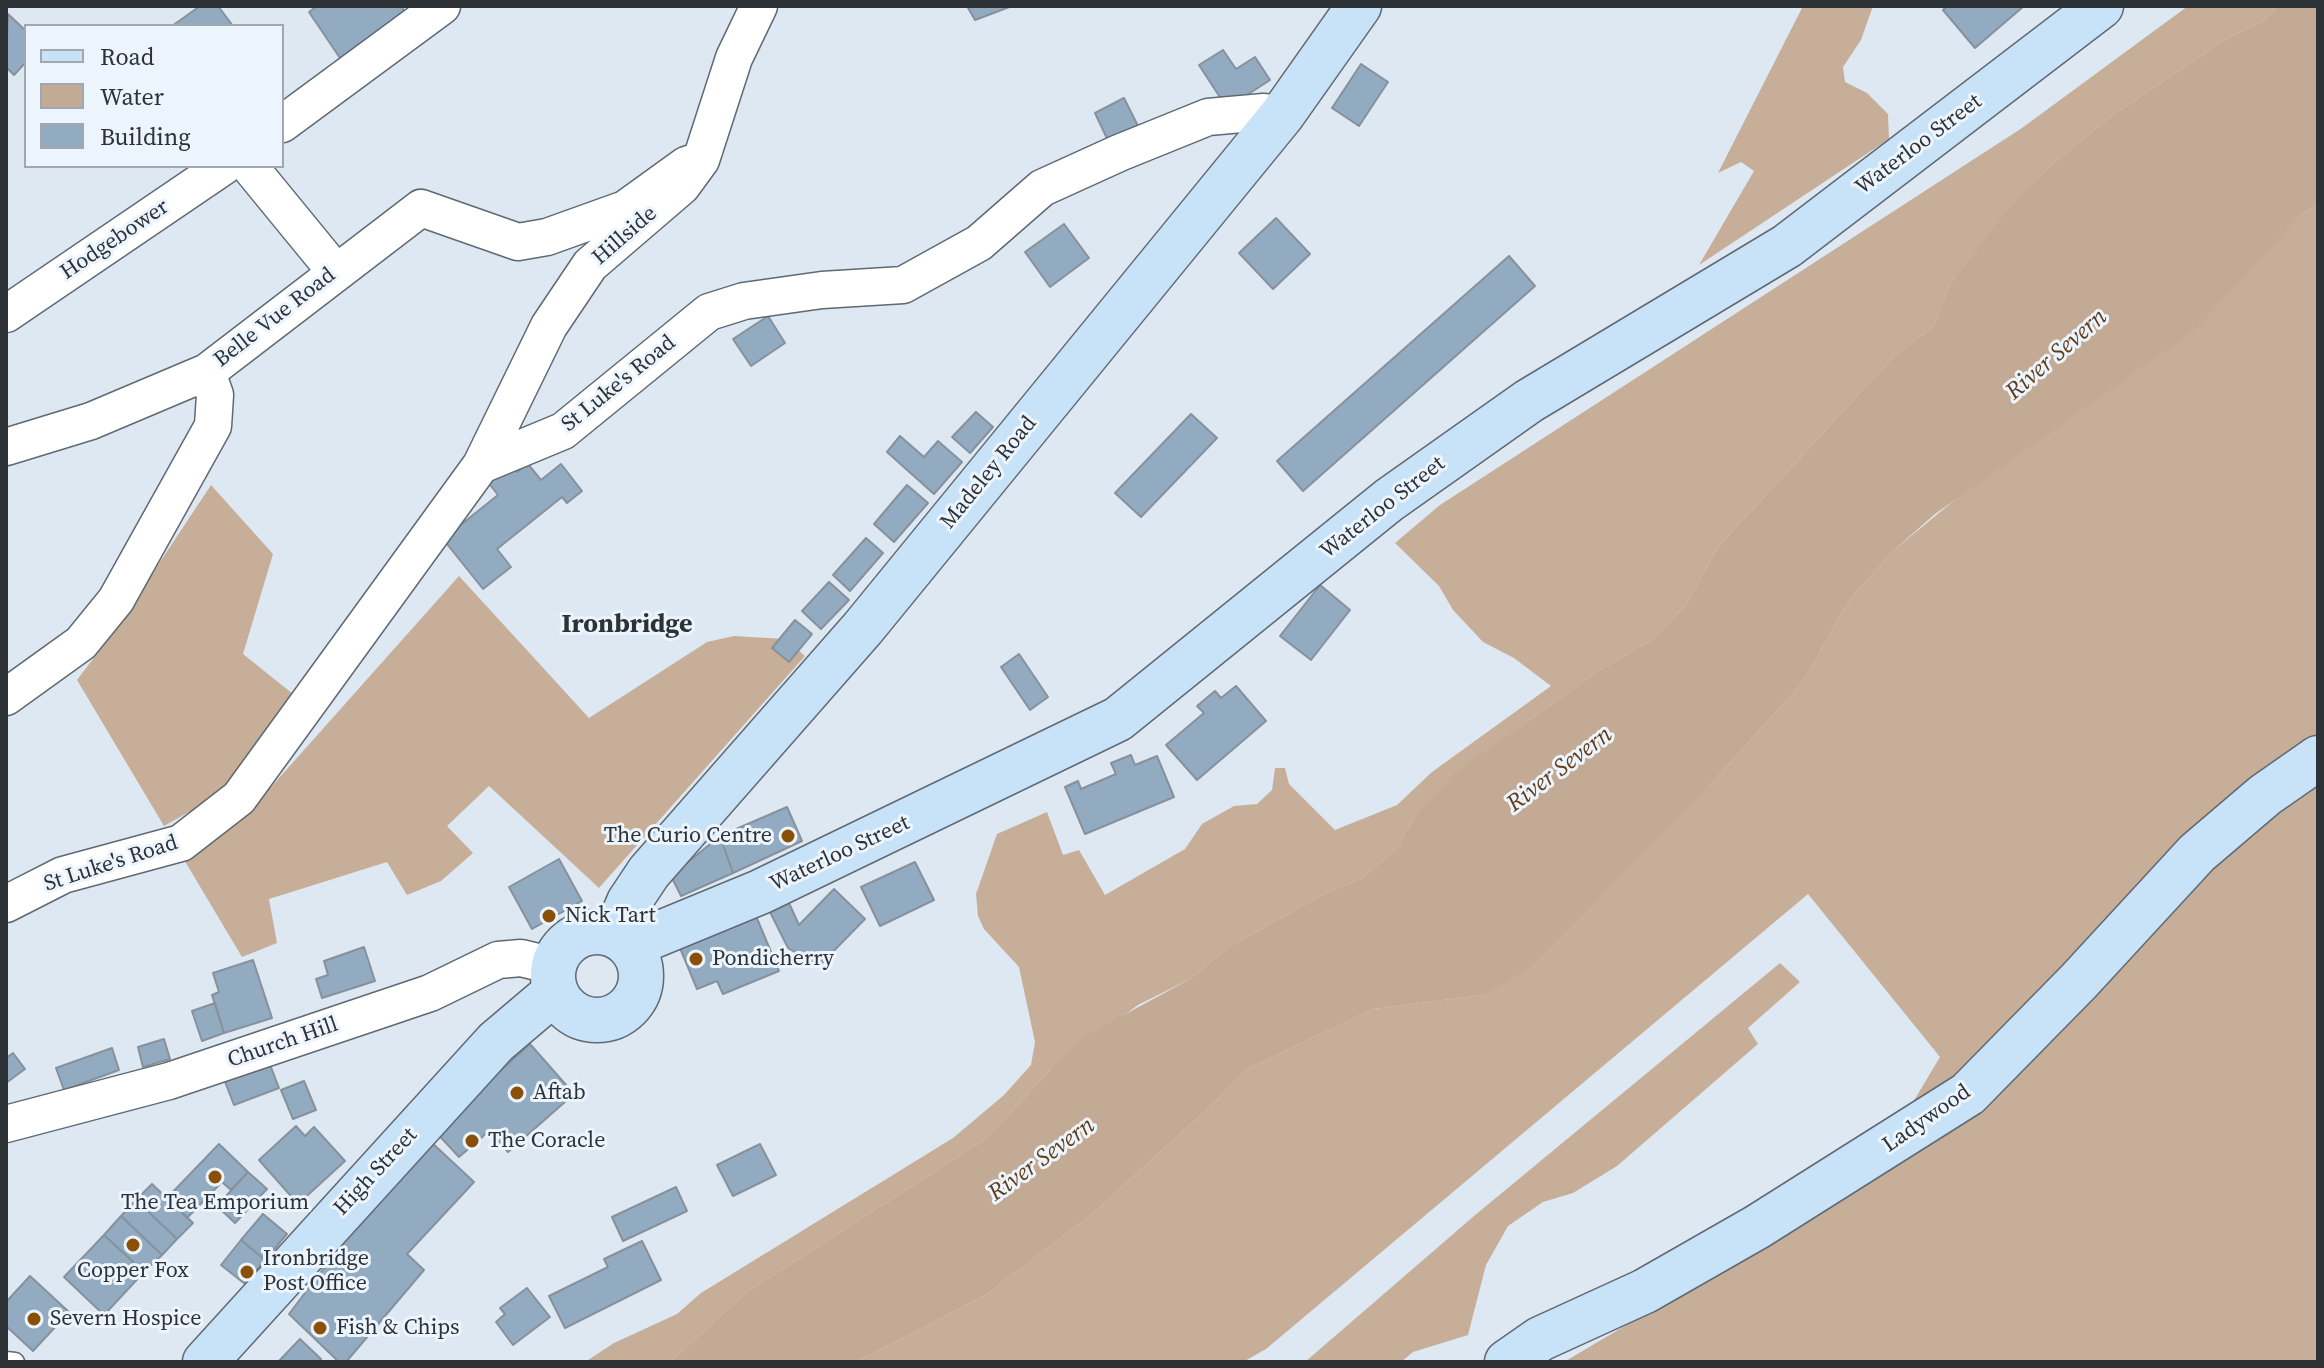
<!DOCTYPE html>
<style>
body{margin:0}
#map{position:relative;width:2324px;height:1368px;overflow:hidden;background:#dde8f3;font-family:"Source Serif 4",serif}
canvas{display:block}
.frame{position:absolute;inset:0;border:8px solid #2d3236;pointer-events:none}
.legend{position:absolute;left:24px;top:24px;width:260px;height:144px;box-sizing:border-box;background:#ecf5fe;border:2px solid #a0a7ae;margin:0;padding:10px 14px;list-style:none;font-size:24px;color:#2d3236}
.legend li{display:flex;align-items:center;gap:16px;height:40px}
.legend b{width:40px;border:2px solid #a0a7ae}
</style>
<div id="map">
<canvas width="2324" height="1368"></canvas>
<div class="frame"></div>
<ul class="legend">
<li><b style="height:10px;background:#c8e2f8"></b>Road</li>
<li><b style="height:22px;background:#c3aa94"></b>Water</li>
<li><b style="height:22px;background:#93abc1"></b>Building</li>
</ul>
</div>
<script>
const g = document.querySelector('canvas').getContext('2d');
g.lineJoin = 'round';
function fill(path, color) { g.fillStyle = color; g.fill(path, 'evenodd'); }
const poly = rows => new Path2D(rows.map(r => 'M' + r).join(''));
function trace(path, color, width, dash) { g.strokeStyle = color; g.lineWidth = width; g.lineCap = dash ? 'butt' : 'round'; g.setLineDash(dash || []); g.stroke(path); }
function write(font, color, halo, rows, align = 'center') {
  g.font = font + ' "Source Serif 4",serif'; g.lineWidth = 6; g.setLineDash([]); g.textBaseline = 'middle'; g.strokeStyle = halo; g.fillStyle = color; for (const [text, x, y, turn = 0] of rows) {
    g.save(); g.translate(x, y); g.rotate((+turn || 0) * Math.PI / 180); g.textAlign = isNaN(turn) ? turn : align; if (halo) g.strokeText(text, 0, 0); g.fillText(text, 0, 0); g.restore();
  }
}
fill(poly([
 [1803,6,1873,6,1861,40,1843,67,1845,82,1867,93,1888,114,1889,139,1699,265,1754,171,1741,162,1718,173],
 [2188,6,2278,6,2263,21,2228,38,2109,118,2050,166,2004,215,1950,284,1933,327,1894,356,1718,547,1686,605,1653,639,1597,672,1517,729,1415,817,1396,849,1362,878,1324,894,1229,947,1190,979,1138,1005,1051,1069,987,1138,747,1292,670,1362,585,1362,614,1343,677,1314,701,1293,953,1138,1004,1095,1031,1065,1035,1042,1019,967,984,929,978,916,976,894,997,834,1047,812,1063,855,1079,850,1105,895,1185,849,1202,824,1234,806,1257,804,1272,790,1275,768,1285,768,1289,784,1335,830,1397,805,1432,772,1551,686,1514,658,1483,642,1453,610,1439,586,1395,543,1440,505,2022,128],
 [2318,205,2318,1362,1564,1362,1864,1184,1940,1057,1808,894,1266,1349,1243,1362,856,1362,984,1296,1091,1215,1219,1098,1245,1070,1373,1009,1483,995,1710,785,1803,682,1849,600,1894,550,2300,215],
 [211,485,273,554,243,654,298,698,228,790,164,826,77,680,115,630],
 [459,576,589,718,707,642,734,636,785,639,805,656,599,888,489,786,447,826,473,853,441,881,407,895,387,862,269,899,277,943,242,957,183,858,247,814],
 [1780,963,1800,982,1748,1028,1758,1044,1617,1166,1573,1193,1543,1202,1508,1226,1486,1265,1468,1335,1413,1352,1401,1362,1305,1362,1474,1216]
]), '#c7ae98');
fill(poly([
 [2278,6,2318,6,2318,205,2300,215,2197,328,1935,514,1894,550,1849,600,1803,682,1710,785,1528,969,1483,995,1373,1009,1245,1070,1219,1098,1091,1215,984,1296,856,1362,670,1362,747,1292,987,1138,1051,1069,1089,1034,1190,979,1229,947,1324,894,1362,878,1396,849,1415,817,1455,773,1597,672,1653,639,1686,605,1718,547,1894,356,1933,327,1950,284,2004,214,2050,166,2109,118,2228,38,2263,21]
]), '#c3aa94');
const building = poly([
 [200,6,218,6,233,26,172,26,200,6],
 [317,6,401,6,408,16,342,61,309,12,317,6],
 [967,6,1012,6,975,20,967,6],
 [1947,6,2024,6,1975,48,1943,10,1947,6],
 [8,14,26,31,26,62,14,75,6,67,8,14],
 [1223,50,1236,69,1255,57,1270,80,1227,108,1199,65,1223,50],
 [1361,64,1388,82,1359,126,1332,108,1361,64],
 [1124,98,1141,132,1111,147,1095,113,1124,98],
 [1276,218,1310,254,1273,289,1239,253,1276,218],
 [1064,224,1089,258,1050,287,1025,252,1064,224],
 [1509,256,1535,286,1303,491,1277,461,1509,256],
 [768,316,785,343,751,366,733,339,768,316],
 [976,412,993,427,970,453,952,437,976,412],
 [1191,414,1217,438,1141,517,1115,493,1191,414],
 [900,436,924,457,938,441,962,462,934,494,887,452,900,436],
 [509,462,517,472,528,464,541,480,561,464,582,491,567,503,562,497,497,549,511,567,483,589,443,539,498,495,487,481,509,462],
 [907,485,928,503,894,542,874,524,907,485],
 [866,538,883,553,850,591,833,575,866,538],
 [829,582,849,600,821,629,802,611,829,582],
 [1320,585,1350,610,1311,660,1280,636,1320,585],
 [795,620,812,634,789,662,772,648,795,620],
 [1019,654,1048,697,1030,710,1001,667,1019,654],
 [1236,686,1266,721,1197,780,1166,745,1204,713,1197,706,1215,691,1221,698,1236,686],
 [1131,755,1135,765,1157,756,1174,797,1085,834,1065,787,1078,781,1081,789,1116,774,1111,763,1131,755],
 [787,807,802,841,733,873,720,836,787,807],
 [720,836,733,873,681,896,671,876,720,836],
 [559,859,582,901,532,929,509,887,559,859],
 [915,862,934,900,880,926,861,887,915,862],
 [834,889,865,919,819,966,788,948,770,912,789,903,799,925,834,889],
 [756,916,779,971,723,994,717,981,697,989,680,948,756,916],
 [364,947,375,981,322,998,316,979,328,975,324,961,364,947],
 [253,960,272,1018,224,1033,212,995,219,992,213,973,253,960],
 [215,1003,224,1033,202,1041,192,1011,215,1003],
 [164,1039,170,1059,143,1067,138,1047,164,1039],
 [530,1044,574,1094,508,1152,489,1131,459,1157,434,1130,530,1044],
 [112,1048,119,1070,64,1090,56,1068,112,1048],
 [13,1053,25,1069,6,1083,6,1058,13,1053],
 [269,1062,279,1088,234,1105,224,1079,269,1062],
 [304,1081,316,1110,293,1119,281,1090,304,1081],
 [296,1126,305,1136,314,1127,345,1161,298,1204,259,1160,296,1126],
 [430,1141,474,1182,407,1254,424,1270,346,1362,339,1362,289,1314,330,1260,331,1241,430,1141],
 [219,1144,248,1172,231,1190,222,1182,187,1218,167,1198,219,1144],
 [760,1144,776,1175,733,1196,717,1165,760,1144],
 [248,1172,267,1189,235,1223,217,1206,248,1172],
 [152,1184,193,1223,177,1239,136,1200,152,1184],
 [676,1187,687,1211,623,1241,612,1217,676,1187],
 [136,1200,177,1239,162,1255,121,1216,136,1200],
 [263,1214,287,1234,265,1260,241,1240,263,1214],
 [121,1216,162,1255,144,1272,104,1235,121,1216],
 [104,1235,144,1272,104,1315,64,1277,104,1235],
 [241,1240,265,1260,245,1284,221,1265,241,1240],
 [642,1241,661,1280,565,1328,549,1296,608,1267,604,1259,642,1241],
 [30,1276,69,1312,33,1351,6,1326,6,1302,30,1276],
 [527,1288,550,1317,513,1345,496,1322,505,1314,500,1308,527,1288],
 [300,1339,321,1359,318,1362,278,1362,300,1339]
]);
fill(building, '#93abc1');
trace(building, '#86919b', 2);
const lane = poly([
 [6,1361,15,1362]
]);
const street = poly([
 [282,124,442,6],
 [249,166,335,271],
 [6,314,224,166],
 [6,447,91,421,207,372,421,208,518,242,547,237,625,209,686,165,701,160],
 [481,465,549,326,590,265,682,186,701,160,734,58,759,6],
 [6,697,81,643,116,600,213,426,215,395,207,372],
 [6,904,63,875,181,843,239,798,481,465,563,431,709,312,744,301,822,290,903,285,979,243,1042,188,1119,153,1208,117,1264,112,1282,115],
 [6,1124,169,1081,430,993,498,960,521,958,554,966]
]);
const secondary = poly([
 '553 976a44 44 0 1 1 88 0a44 44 0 1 1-88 0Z',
 [615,935,629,902,649,872,863,628,1282,115,1359,6],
 [629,946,760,892,1118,719,1389,500,1529,401,1787,246,2101,6],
 [205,1362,496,1042,555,992],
 [1507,1362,1540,1339,1645,1291,1757,1227,1968,1094,2079,981,2197,853,2265,795,2318,758]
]);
trace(lane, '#5f6972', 21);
trace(street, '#5f6972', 39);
trace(secondary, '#5f6972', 47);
trace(lane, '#fff', 18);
trace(street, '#fff', 36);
trace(secondary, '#c8e2f8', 44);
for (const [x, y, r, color] of [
 [788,836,8,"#8a5008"],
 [549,916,8,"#8a5008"],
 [696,959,8,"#8a5008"],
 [517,1093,8,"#8a5008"],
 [472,1141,8,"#8a5008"],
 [215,1177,8,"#8a5008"],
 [133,1245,8,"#8a5008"],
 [247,1272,8,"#8a5008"],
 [34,1319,8,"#8a5008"],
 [320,1328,8,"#8a5008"]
]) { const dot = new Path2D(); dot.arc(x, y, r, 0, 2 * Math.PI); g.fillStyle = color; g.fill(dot); trace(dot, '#ecf5fe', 3); }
write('22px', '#2d3236', '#ecf5fe', [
 ["Waterloo Street",1919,145,-37],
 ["Hillside",625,236,-41],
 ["Hodgebower",115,240,-34],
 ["Belle Vue Road",275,318,-38],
 ["St Luke's Road",619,384,-39],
 ["Madeley Road",989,473,-51],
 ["Waterloo Street",1383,508,-38],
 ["Waterloo Street",840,854,-25],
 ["St Luke's Road",111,864,-18],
 ["Church Hill",283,1043,-19],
 ["Ladywood",1927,1119,-35],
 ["High Street",376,1172,-47]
]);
write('22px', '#2d3236', '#ecf5fe', [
 ["The Curio Centre",772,836,"right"],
 ["Nick Tart",565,916],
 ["Pondicherry",712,959],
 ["Aftab",533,1093],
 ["The Coracle",488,1141],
 ["The Tea Emporium",215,1203,"center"],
 ["Ironbridge",263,1259],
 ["Post Office",263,1284],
 ["Copper Fox",133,1271,"center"],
 ["Severn Hospice",50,1319],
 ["Fish & Chips",336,1328]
], 'left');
write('italic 24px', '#623d19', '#ecf5fe', [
 ["River Severn",2057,355,-41],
 ["River Severn",1560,770,-37],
 ["River Severn",1042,1160,-36]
]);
write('bold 26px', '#2d3236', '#ecf5fe', [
 ["Ironbridge",627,625]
]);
</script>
